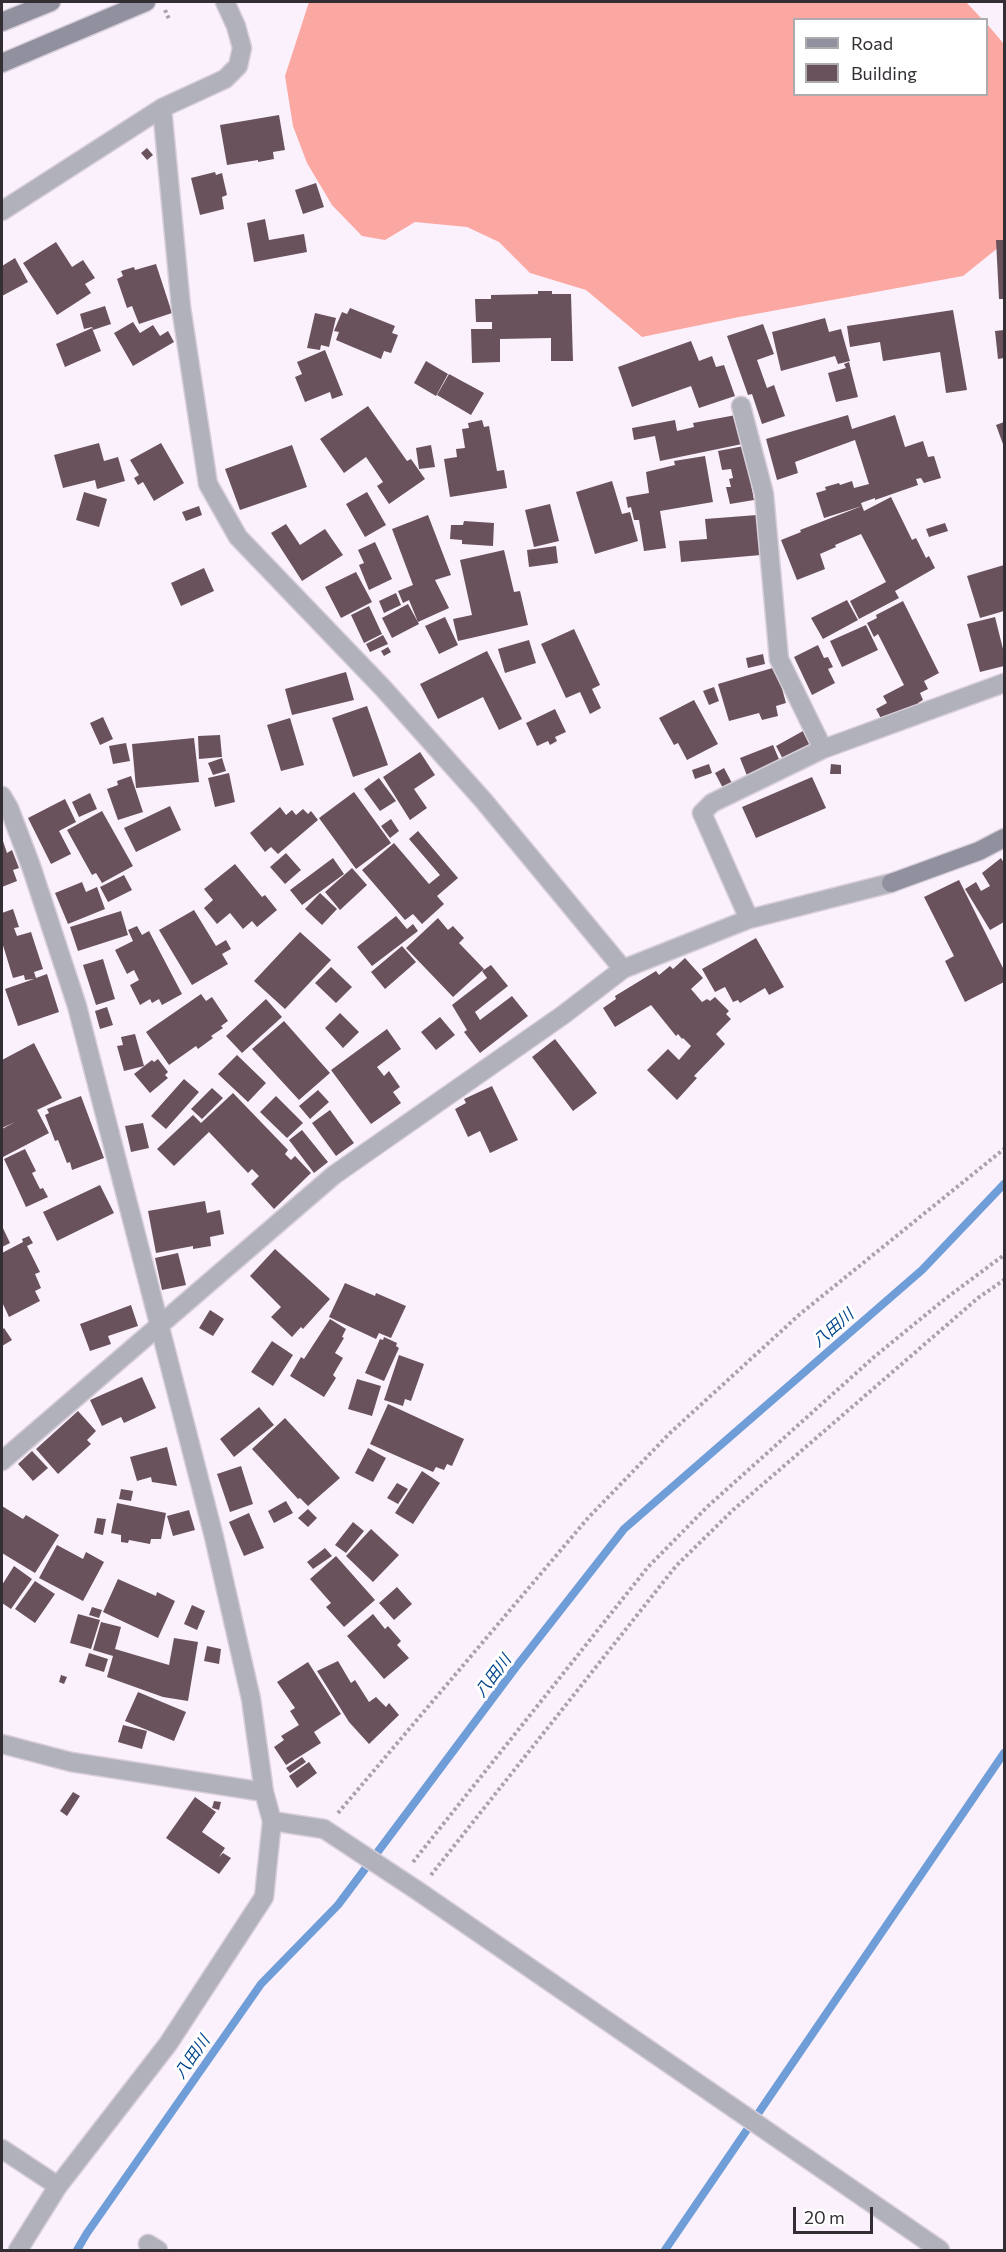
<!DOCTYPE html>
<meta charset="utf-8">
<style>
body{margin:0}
#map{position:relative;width:1006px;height:2252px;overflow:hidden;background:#fbf1fd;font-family:Commissioner,sans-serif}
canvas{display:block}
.frame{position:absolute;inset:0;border:3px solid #332d34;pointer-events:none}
.legend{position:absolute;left:793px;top:18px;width:195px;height:78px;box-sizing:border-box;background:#fff;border:2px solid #adabae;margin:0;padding:8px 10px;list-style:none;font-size:18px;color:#332d34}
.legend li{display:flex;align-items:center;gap:12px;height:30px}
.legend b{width:30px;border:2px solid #adabae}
.scale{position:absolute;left:793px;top:2207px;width:80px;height:27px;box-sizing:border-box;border:3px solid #332d34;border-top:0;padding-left:8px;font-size:18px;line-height:21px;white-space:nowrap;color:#332d34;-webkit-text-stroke:4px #fff;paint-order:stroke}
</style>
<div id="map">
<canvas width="1006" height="2252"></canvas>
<div class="frame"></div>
<ul class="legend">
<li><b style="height:8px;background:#90909f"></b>Road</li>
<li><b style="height:16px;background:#69525c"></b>Building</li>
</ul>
<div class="scale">20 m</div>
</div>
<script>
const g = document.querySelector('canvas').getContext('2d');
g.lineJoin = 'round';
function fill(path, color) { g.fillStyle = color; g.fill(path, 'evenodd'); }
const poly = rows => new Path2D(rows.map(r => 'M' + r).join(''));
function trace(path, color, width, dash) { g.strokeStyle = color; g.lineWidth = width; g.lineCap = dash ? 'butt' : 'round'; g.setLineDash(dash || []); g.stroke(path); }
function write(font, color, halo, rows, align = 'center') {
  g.font = font + ' Commissioner,"Noto Sans JP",sans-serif'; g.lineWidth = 6; g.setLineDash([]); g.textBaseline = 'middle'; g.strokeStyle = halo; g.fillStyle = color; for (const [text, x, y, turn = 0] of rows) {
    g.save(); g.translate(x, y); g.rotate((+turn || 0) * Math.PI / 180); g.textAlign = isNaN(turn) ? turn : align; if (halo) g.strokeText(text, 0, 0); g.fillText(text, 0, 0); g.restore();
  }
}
fill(poly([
 [309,2,966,2,982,19,794,20,794,94,986,94,987,24,1004,44,1004,243,963,276,739,317,642,337,586,290,530,273,499,242,467,227,415,222,385,240,362,236,332,205,307,163,293,126,285,76]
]), '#fba7a2');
trace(poly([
 [77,2250,87,2233,261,1984,338,1905,516,1667,624,1529,922,1270,1004,1184],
 [665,2250,1004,1753]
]), '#6f9dd8', 8);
fill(poly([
 [279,115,285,150,273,152,274,159,258,162,258,160,227,165,220,125],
 [147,148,153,155,147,160,141,153],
 [215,172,216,175,222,173,227,195,222,197,224,209,200,215,191,178],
 [316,183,324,207,303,214,295,190],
 [265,219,269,240,304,234,307,252,254,262,247,223],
 [996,240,1004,240,1004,299,999,299],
 [56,242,72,267,83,260,95,278,85,284,91,293,57,315,23,263],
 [15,258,28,282,2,296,2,266],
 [156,264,172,313,139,324,132,306,127,308,117,279,123,276,121,271,134,267,135,270],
 [538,291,552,291,552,294,571,294,573,361,551,361,551,338,500,339,500,362,472,363,471,329,492,329,492,322,476,322,475,299,491,299,491,295,538,294],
 [105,306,111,324,93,330,92,327,84,329,80,314],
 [350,308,395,326,392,333,398,335,391,353,384,351,381,359,336,340,339,332,334,331,342,312,347,314],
 [953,310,967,390,946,393,940,352,883,361,880,342,850,347,847,326],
 [315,313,336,318,329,347,321,345,320,350,307,348],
 [825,318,829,332,841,329,850,361,838,364,835,356,781,371,772,332],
 [133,322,140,333,153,325,160,336,168,331,174,342,133,366,114,333],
 [763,324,774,354,757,360,767,388,774,385,785,416,762,424,752,394,748,395,727,336],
 [92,328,101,351,65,367,56,344],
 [1004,330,1004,358,998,359,995,331],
 [691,341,699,361,712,356,716,367,724,365,735,396,699,408,691,386,632,407,618,367],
 [325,350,343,395,332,399,330,392,305,402,295,377,302,374,297,362],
 [426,361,448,374,436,396,414,383],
 [849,362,858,397,836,402,828,373,846,368,844,364],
 [449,374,484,393,471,415,437,395],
 [368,406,407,461,411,459,425,479,389,504,377,486,383,482,366,457,344,473,320,439],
 [736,415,742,444,660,461,655,436,634,440,632,428,675,420,677,431,694,427,693,423],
 [848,415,852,429,895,415,905,447,923,441,928,457,934,456,941,478,924,483,921,478,916,479,918,485,875,500,875,498,861,503,862,506,824,518,816,493,826,490,825,487,839,483,840,485,852,481,854,488,869,484,855,440,795,462,798,473,777,480,766,439],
 [482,420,484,427,489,426,497,471,504,470,507,488,450,497,444,459,457,457,456,449,465,448,462,429,469,428,468,423],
 [1004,422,1004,447,996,425],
 [99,443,104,461,118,457,125,481,97,489,95,480,63,488,54,455],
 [161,443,184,483,154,501,143,482,138,485,134,478,139,475,130,460],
 [292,445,307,487,240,510,225,469],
 [431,445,435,467,419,469,416,448],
 [744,446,754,500,730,504,726,487,731,487,729,479,733,478,731,469,722,470,718,451],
 [705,456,713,502,660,511,666,548,644,551,639,520,634,520,631,507,628,508,626,497,649,493,646,472,675,465,674,461],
 [612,481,622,514,630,512,638,541,595,554,576,492],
 [84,492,107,499,99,527,76,520],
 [367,492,386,525,365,537,346,504],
 [891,497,912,540,916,538,926,558,929,556,935,568,895,591,899,598,859,619,850,601,886,582,861,534,835,545,836,547,820,554,825,569,797,580,781,540,801,532,800,530,862,506,864,511],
 [550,504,559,541,534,547,525,510],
 [199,506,202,515,186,521,182,512],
 [428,515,451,575,435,580,449,608,418,622,409,600,403,603,398,591,413,585,392,529],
 [757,515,761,555,681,562,679,541,707,539,705,519],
 [464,521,494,523,493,546,462,544,462,540,450,539,451,525,463,525],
 [945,523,948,531,929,537,926,529],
 [286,524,300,545,325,529,343,555,302,581,271,533],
 [375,542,392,579,369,590,359,565,364,563,358,550],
 [556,546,558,563,529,567,527,550],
 [504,550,514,592,520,591,528,625,458,641,453,619,472,615,460,560],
 [1004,565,1004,611,980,618,967,576],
 [204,568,214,591,181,606,171,583],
 [356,572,372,602,341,618,325,587],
 [396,593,401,605,384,613,379,601],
 [847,600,858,620,823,639,811,618],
 [903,601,939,673,924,681,928,689,920,693,923,700,918,703,919,706,884,724,876,709,887,703,883,696,904,685,878,634,874,637,867,623,877,618,876,615],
 [408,604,419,624,392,638,382,618],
 [369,606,382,634,364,643,351,615],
 [445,617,458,645,439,654,425,626],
 [995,617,1004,653,1004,666,980,672,967,624],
 [866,625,878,650,842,667,830,641],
 [574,629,600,685,592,689,601,708,590,714,580,692,566,698,541,644],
 [383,635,388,644,370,652,366,644],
 [529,640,536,663,505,673,498,649],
 [818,645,824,658,828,657,833,667,828,669,835,683,812,695,794,657],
 [388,647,391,652,384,656,381,651],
 [487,651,522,719,499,730,483,697,438,719,420,684],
 [763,654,765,664,748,668,746,658],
 [776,667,786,703,776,706,778,716,762,720,759,713,729,721,718,684],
 [346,672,354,700,292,715,285,689],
 [714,687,719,701,709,705,703,691],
 [694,700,718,744,687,760,678,743,674,745,659,718],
 [367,706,388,765,353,777,332,718],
 [555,709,566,732,555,737,557,741,550,745,548,741,537,746,526,723],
 [103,717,113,739,100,745,90,723],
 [290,718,304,765,281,771,267,725],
 [803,731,811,747,784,761,776,746],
 [220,735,222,757,199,759,198,736],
 [194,738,199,782,136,788,132,744],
 [126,743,130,761,113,764,109,746],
 [773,745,781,764,748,778,740,758],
 [420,752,435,775,414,789,427,808,410,820,383,777],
 [222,758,226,771,213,775,208,763],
 [709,764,712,773,695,779,692,770],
 [831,764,841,765,841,774,830,774],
 [724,768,733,785,724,790,715,773],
 [229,773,235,802,215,807,208,778],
 [131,776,143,812,118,820,107,789,118,785,117,781],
 [812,777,826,808,756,838,742,807],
 [379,778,396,801,380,811,364,789],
 [354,792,391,843,356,869,319,818],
 [90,793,97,809,79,817,72,802],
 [65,799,76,822,59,831,71,854,51,864,28,818],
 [170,806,181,830,136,852,124,828],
 [280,807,286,815,292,810,296,815,303,809,308,814,311,811,318,820,278,854,271,847,265,852,250,833],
 [102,811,133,866,102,883,96,873,92,875,67,830],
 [391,819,399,831,390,838,381,826],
 [418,831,458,878,437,896,444,904,422,924,413,914,405,920,362,870,394,843,429,884,440,875,409,839],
 [2,838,7,853,12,850,19,868,13,870,17,881,2,887],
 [286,853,301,870,285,884,270,867],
 [333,858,344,874,302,905,290,890],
 [1001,858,1004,863,1004,922,990,930,965,889,976,882,981,891,990,886,982,873],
 [235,864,262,897,265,895,277,910,257,927,252,921,243,929,230,913,217,924,204,908,213,900,204,889],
 [352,868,367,885,340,910,325,892],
 [124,875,132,890,108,902,100,887],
 [959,880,1004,970,1004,982,965,1002,945,961,954,956,924,897],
 [82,882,86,892,97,887,105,909,68,924,55,893],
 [320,893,337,909,322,925,305,909],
 [13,909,19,927,14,928,17,936,31,932,43,969,34,972,36,978,47,974,59,1012,18,1026,5,989,34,979,25,980,24,975,13,978,2,942,2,913],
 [194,910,216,946,226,940,231,949,222,954,228,964,192,985,159,930],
 [121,911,128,935,78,951,70,927],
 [396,916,407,929,413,924,418,931,372,966,357,947],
 [438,918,448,930,453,926,464,938,459,943,484,969,453,997,406,948],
 [137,926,142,935,149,931,182,994,162,1005,159,999,152,1003,150,999,140,1005,130,985,139,980,134,970,127,974,115,950,133,941,128,930],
 [300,932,331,960,285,1009,254,981],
 [756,938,784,987,769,995,765,988,740,1003,738,1000,733,1002,725,987,715,992,702,969],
 [402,946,416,962,385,989,371,972],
 [685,958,703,978,691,989,702,1002,707,999,710,1001,715,997,729,1011,726,1014,731,1019,716,1034,725,1044,694,1076,697,1078,677,1100,647,1070,668,1049,679,1060,691,1046,683,1038,682,1039,678,1034,676,1036,651,1005,615,1027,603,1008,616,999,615,996,656,971,659,975,670,966,673,969],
 [103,959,115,999,96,1005,83,965],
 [491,965,508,986,475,1012,480,1020,512,996,528,1016,480,1053,464,1032,467,1030,452,1005,487,978,482,971],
 [331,967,352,987,336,1003,315,983],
 [201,994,206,1001,212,997,228,1021,221,1026,223,1028,211,1036,213,1038,198,1049,196,1046,169,1065,146,1032],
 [266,999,282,1017,242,1053,226,1036],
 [107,1007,113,1025,100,1029,95,1011],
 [340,1013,359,1032,343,1048,325,1028],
 [440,1017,455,1035,436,1050,421,1032],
 [284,1021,330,1073,299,1100,252,1049],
 [387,1029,401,1049,377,1067,384,1076,389,1071,400,1087,393,1092,401,1103,371,1124,331,1070],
 [135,1034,144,1066,124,1071,117,1046,123,1045,121,1037],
 [555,1039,597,1093,573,1111,532,1057],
 [34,1043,62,1098,37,1110,49,1133,3,1157,2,1129,15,1122,2,1128,2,1060],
 [237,1055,266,1083,248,1102,218,1074],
 [158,1059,168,1072,165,1075,168,1078,150,1093,134,1074,152,1060,154,1062],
 [184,1079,199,1092,166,1129,151,1116],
 [492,1086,518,1140,490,1153,480,1131,468,1137,455,1109,466,1103,464,1099],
 [212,1088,223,1098,202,1119,191,1109],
 [318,1090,329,1102,310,1119,299,1106],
 [233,1093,288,1150,285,1154,291,1160,295,1156,311,1173,274,1209,251,1184,259,1176,252,1169,248,1173,209,1132,174,1166,157,1149,193,1115,201,1123],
 [81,1096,104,1158,72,1170,70,1162,67,1163,58,1140,55,1141,45,1115,49,1113,47,1109],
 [276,1096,303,1123,287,1138,260,1112],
 [330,1110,354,1143,336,1156,312,1123],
 [143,1123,149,1148,131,1152,125,1126],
 [302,1130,328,1162,314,1173,289,1140],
 [25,1149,36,1171,32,1173,40,1189,43,1188,48,1197,26,1207,4,1159],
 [100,1185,114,1213,57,1241,43,1212],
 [205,1201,207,1213,220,1210,224,1234,210,1237,211,1246,193,1249,193,1246,156,1253,148,1211],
 [2,1226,10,1243,2,1247],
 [29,1236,33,1243,27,1246,40,1272,35,1274,41,1288,35,1291,40,1301,9,1317,2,1302,2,1253,23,1242,22,1239],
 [275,1249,330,1299,303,1329,301,1327,292,1337,271,1317,281,1307,250,1276],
 [178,1253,186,1285,162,1290,155,1258],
 [345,1283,375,1296,376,1293,406,1306,391,1338,379,1333,376,1339,329,1317],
 [131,1305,138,1326,108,1336,111,1344,90,1351,80,1324],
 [210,1310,224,1319,213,1336,199,1328],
 [330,1319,346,1329,342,1337,344,1338,335,1353,343,1358,333,1375,336,1378,324,1397,290,1376,301,1357,304,1359],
 [4,1328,12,1340,2,1346,2,1330],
 [384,1337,397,1343,396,1346,399,1348,384,1381,365,1373,380,1339,383,1340],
 [272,1341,293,1355,273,1386,251,1372],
 [399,1355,424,1364,411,1401,405,1399,403,1406,384,1400],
 [142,1377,156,1408,124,1423,121,1417,102,1426,90,1400],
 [357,1379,381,1386,372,1416,348,1409],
 [388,1404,464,1439,452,1466,447,1464,444,1470,436,1467,433,1472,370,1444],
 [259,1407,274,1425,234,1457,220,1439],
 [78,1411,96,1431,87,1440,91,1444,58,1474,36,1449],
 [285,1418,340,1478,308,1506,300,1498,298,1499,252,1449],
 [167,1447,177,1486,152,1482,151,1477,137,1481,130,1457],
 [368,1448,386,1458,373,1482,355,1473],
 [32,1451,48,1468,33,1481,18,1464],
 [241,1466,253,1504,230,1512,217,1474],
 [422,1471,440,1483,413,1524,395,1513],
 [397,1483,408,1489,398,1504,387,1498],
 [121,1489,133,1491,131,1501,119,1499],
 [286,1501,293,1513,274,1523,268,1511],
 [117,1503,166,1513,161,1539,151,1539,150,1544,129,1540,128,1543,121,1542,121,1535,111,1533],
 [2,1506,23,1519,26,1515,59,1535,35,1573,2,1553],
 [308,1509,317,1518,308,1527,298,1518],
 [189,1510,195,1530,173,1536,167,1516],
 [249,1513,264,1548,244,1556,229,1522],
 [97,1518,106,1519,103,1535,94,1533],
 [353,1522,364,1531,346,1553,335,1545],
 [371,1529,399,1555,373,1582,346,1556],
 [57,1545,83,1559,86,1552,104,1562,83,1601,39,1578],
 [325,1548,332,1556,313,1569,307,1562],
 [336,1556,375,1600,344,1627,326,1607,331,1603,310,1579],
 [14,1566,32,1579,11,1609,2,1603,2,1585],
 [118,1579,156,1596,157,1592,175,1601,158,1638,103,1612],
 [35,1581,55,1594,35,1623,15,1609],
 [397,1587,412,1604,394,1620,379,1603],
 [192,1605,205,1611,197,1630,184,1624],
 [92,1607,102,1610,99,1618,89,1615],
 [78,1614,100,1620,91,1649,70,1643],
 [373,1614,385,1629,388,1626,401,1641,397,1645,409,1658,384,1679,347,1636],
 [101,1622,121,1627,115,1649,169,1665,174,1638,198,1642,188,1701,163,1697,107,1677,113,1656,93,1650],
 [207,1646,221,1649,219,1664,204,1661],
 [89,1653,108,1659,104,1672,85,1666],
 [338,1661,351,1683,355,1680,369,1702,376,1697,386,1707,389,1703,399,1715,369,1744,349,1722,317,1671],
 [308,1662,341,1714,314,1732,321,1743,286,1765,274,1747,284,1740,281,1736,299,1725,290,1711,295,1708,277,1682],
 [61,1675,67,1677,64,1684,59,1682],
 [138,1692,186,1712,174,1741,125,1721],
 [123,1725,147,1731,142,1749,118,1742],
 [302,1757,306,1762,290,1773,286,1768],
 [309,1762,317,1773,297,1788,289,1776],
 [73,1792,80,1796,67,1816,60,1811],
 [195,1797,216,1812,202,1832,225,1848,219,1857,223,1853,231,1858,219,1874,166,1838],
 [214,1801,221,1802,219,1810,212,1808]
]), '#69525c');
const street = poly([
 [162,108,181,307,208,484,238,537,382,687,483,800,623,969],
 [2,211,162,108,225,79,238,66,242,48,236,26,225,2],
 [741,406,764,494,779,659,823,749],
 [2,796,9,808,31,866,77,1006,214,1537,251,1699,264,1792,272,1821,264,1897,168,2044,58,2186,18,2250],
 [749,919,702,813,712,803,823,749,1004,683],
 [2,1461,334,1175,563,1015,623,969,749,919,891,883],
 [2,1744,71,1762,264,1792],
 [272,1821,324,1829,418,1891,940,2250],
 [2,2149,58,2186],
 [148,2244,158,2250]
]);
const secondary = poly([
 [2,22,51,2],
 [2,63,146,2],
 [891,883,979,851,1004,838]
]);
trace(street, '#d7ced9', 21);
trace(secondary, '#d7ced9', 21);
trace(poly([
 [165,10,169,19],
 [338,1813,588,1518,670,1433,800,1314,1004,1149],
 [413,1862,648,1567,707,1507,874,1357,945,1299,1004,1255],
 [431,1875,676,1566,733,1510,978,1298,1004,1280]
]), '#a9a1ab', 4, [3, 3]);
trace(street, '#b1b1bb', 18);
trace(secondary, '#90909f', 18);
write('italic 16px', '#01458b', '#fff', [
 ["八田川",833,1328,-41],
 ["八田川",493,1676,-53],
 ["八田川",192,2057,-55]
]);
</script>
